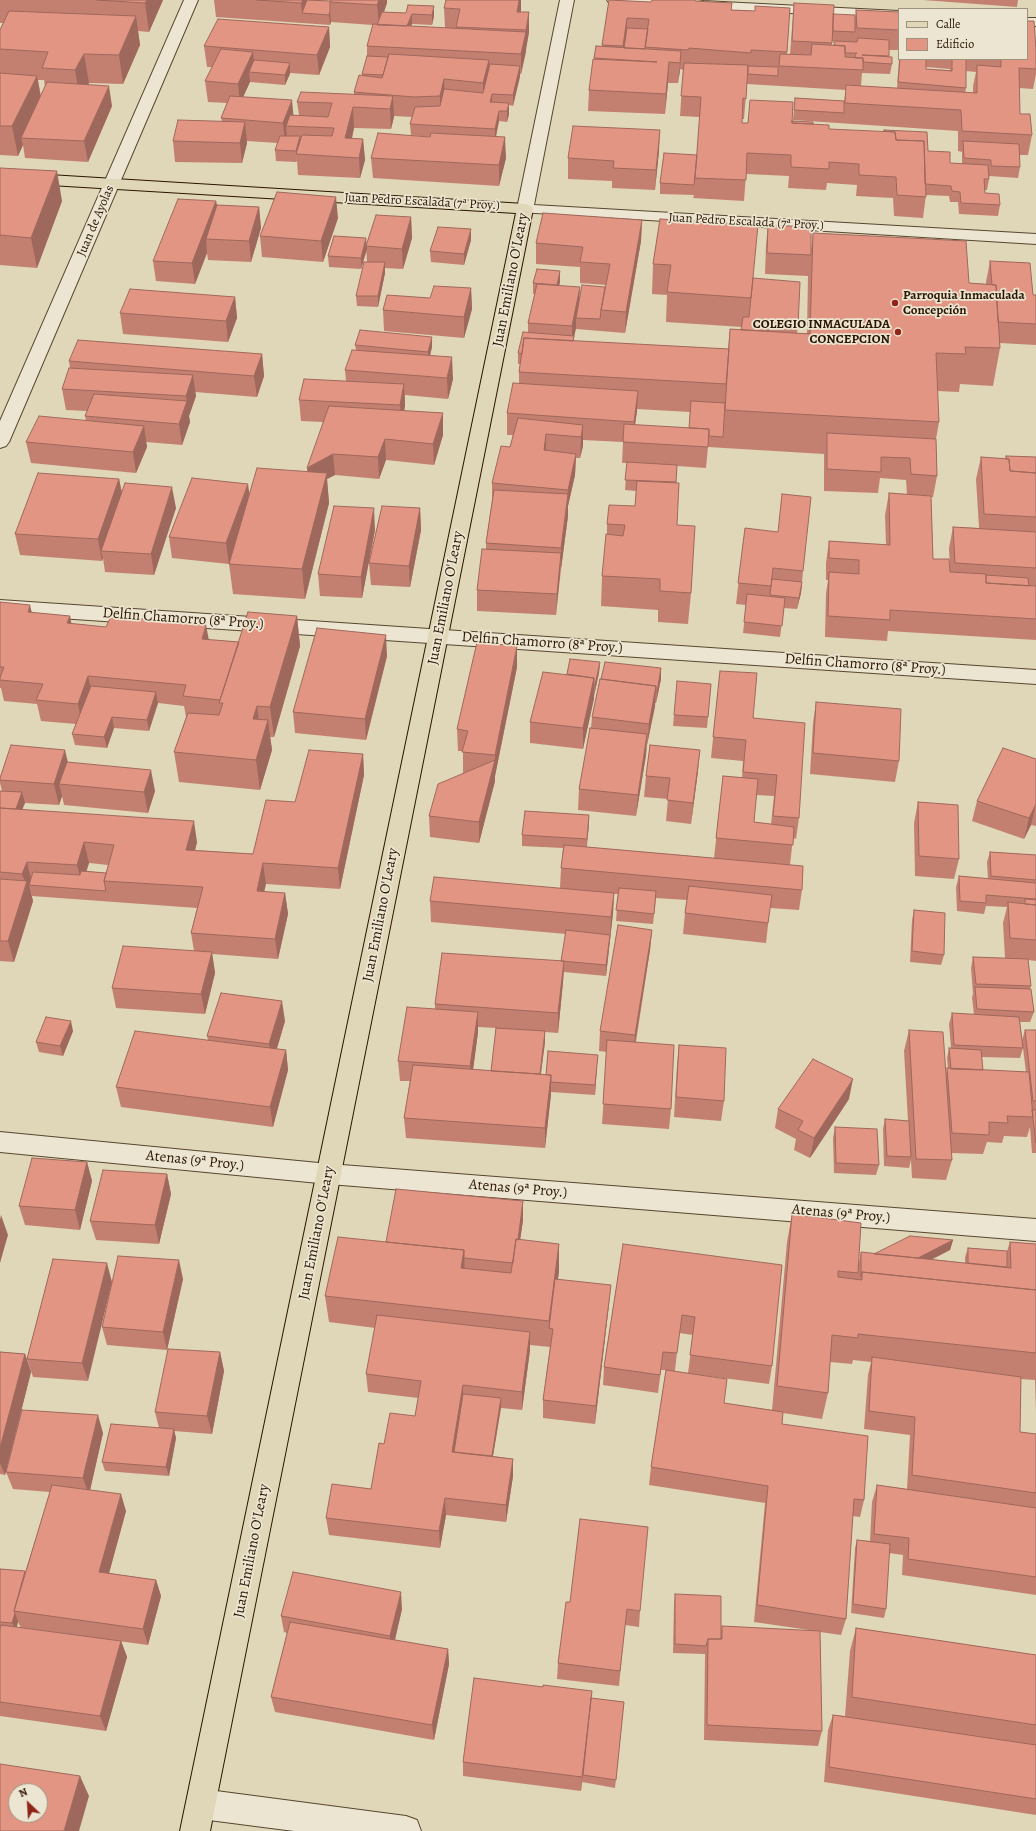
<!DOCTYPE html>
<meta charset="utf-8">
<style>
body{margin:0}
#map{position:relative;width:1036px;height:1831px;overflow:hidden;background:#e0d7b8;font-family:Alegreya,serif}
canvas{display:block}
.legend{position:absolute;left:898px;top:8px;width:130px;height:52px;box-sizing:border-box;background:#ebe5d1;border:1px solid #9e927e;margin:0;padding:5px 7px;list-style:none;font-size:12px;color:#2a1501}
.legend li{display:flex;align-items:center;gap:8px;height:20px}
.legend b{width:20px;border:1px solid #9e927e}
.north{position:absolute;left:8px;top:1783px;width:40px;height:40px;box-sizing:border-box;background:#ebe5d1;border:1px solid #9e927e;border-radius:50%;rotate:335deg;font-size:11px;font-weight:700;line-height:16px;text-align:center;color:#2a1501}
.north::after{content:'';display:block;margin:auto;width:14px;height:18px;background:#8f2418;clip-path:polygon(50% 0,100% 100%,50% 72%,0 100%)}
</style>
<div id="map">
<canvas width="1036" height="1831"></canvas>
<ul class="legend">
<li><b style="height:5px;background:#e0d7b8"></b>Calle</li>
<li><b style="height:11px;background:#e39583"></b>Edificio</li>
</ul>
<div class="north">N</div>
</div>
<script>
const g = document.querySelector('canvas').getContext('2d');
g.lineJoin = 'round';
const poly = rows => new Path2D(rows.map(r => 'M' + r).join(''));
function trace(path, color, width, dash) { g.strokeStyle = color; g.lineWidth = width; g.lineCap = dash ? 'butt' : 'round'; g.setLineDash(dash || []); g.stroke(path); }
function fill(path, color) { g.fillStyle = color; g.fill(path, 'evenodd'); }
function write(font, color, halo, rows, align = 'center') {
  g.font = font + ' Alegreya,serif'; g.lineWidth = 3.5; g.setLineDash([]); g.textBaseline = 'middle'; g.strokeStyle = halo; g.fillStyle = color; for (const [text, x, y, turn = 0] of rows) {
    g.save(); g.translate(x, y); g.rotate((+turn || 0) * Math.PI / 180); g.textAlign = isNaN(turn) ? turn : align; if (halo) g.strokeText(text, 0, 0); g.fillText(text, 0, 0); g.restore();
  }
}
const street = poly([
 [184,0,198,0,9,442,6,446,0,448,0,421,184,0],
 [560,0,574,0,534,205,1036,234,1036,244,519,212,517,209,560,0],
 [607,0,676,0,678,3,676,6,671,7,614,4,609,3,607,0],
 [703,1,899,11,899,19,698,8,696,5,698,2,703,1],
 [1027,18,1036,18,1036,26,1027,26,1027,18],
 [0,600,1036,670,1036,684,0,614,0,600],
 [0,1132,329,1164,1036,1219,1036,1241,329,1184,0,1152,0,1132],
 [201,1789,406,1816,417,1820,421,1831,294,1831,201,1819,191,1814,186,1804,191,1794,201,1789]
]);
const primary = poly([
 [0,172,525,204,531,206,533,209,210,1831,180,1831,516,213,0,182,0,172]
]);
trace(street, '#58462f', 2);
trace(primary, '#2a1501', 2);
fill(street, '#ebe5d1');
fill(primary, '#e0d7b8');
fill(poly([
 [0,0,163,0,149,32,138,31,140,45,123,84,89,83,88,85,112,106,88,162,25,158,23,145,18,156,0,155,0,30,3,23,0,23],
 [38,80,44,80,45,87,41,96],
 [214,0,312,0,330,1,331,0,387,0,387,3,384,12,406,13,434,6,434,16,432,25,412,24,411,26,445,28,444,8,521,11,521,12,529,32,521,74,520,74,513,106,509,105,509,114,507,122,499,121,496,137,506,158,499,186,373,178,371,158,430,137,411,135,410,124,412,117,394,116,391,129,354,128,352,139,363,139,365,160,360,178,298,175,297,161,296,162,276,161,275,150,278,143,247,141,247,143,242,163,175,162,173,141,222,121,221,118,227,103,208,102,205,81,212,67,207,67,204,46,329,27,330,47,319,75,290,73,285,85,250,82,243,97,293,115,299,115,297,102,354,94,354,92,362,75,367,56,367,46,373,25,331,22,330,25,216,17],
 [609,0,651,2,695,1,731,10,755,11,790,8,787,54,790,54,794,3,833,14,855,18,856,10,899,12,899,50,889,50,889,57,892,64,890,74,862,73,861,86,897,88,899,59,1027,59,1036,50,1036,74,1033,89,1019,88,1020,114,1032,135,1028,155,1019,155,1020,167,1018,178,989,176,989,179,987,190,984,190,985,193,1000,205,998,216,959,214,958,202,950,202,949,196,926,195,923,218,894,216,893,198,856,196,857,185,827,183,826,190,788,188,789,176,746,174,744,201,693,198,694,195,660,194,660,183,697,155,700,117,680,116,683,70,680,69,678,83,668,83,665,114,588,111,589,90,596,46,602,46],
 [832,41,834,41,834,45,832,45],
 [926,67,950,69,950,70,926,69],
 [966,71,976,72,973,86,973,93,965,93,966,88],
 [747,84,846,90,844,101,795,98,793,120,958,131,958,151,962,152,962,164,950,163,928,151,829,129,813,124,792,121,750,100,748,123,742,123,742,119,744,119],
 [923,0,1018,0,1017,7],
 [659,151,655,190,612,188,612,181,568,179,568,158],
 [0,168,62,201,37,268,0,265],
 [216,201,217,205,259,207,261,228,251,262,208,260,207,253,195,284,156,281,153,261],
 [411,217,412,238,403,269,385,268,385,273,378,307,357,306,356,296,367,262,366,246],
 [338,218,323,262,262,257,260,236],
 [660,219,752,289,798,326,797,333,807,333,808,275,808,276,765,274,766,245,768,225,811,250,813,233,969,283,986,284,986,282,990,261,1033,295,1036,324,1036,345,1000,343,1000,348,993,386,960,384,959,392,937,391,939,422,936,439,937,476,933,497,931,497,933,559,950,572,949,548,953,527,979,528,976,479,981,457,1005,459,1006,456,1036,457,1036,640,888,631,887,641,825,637,826,593,828,580,826,580,826,563,829,541,886,545,885,515,889,493,907,495,906,480,880,478,878,493,824,491,824,454,708,447,706,468,677,466,676,483,677,525,691,593,688,624,658,622,658,610,601,606,602,576,607,534,607,524,635,506,636,491,625,490,627,463,622,463,623,442,583,440,583,446,580,458,576,458,575,475,568,506,568,516,561,569,556,615,477,611,477,590,486,549,486,543,492,500,492,483,510,447,513,435,507,435,507,413,519,383,519,372,520,364,518,364,518,353,528,333,528,323,535,294,533,294,533,283,560,282,559,285,580,297,605,287,606,285,580,283,580,267,536,264,536,243,642,220,641,241,625,333,576,329,576,328,574,336,574,341,728,349,730,329,741,330,742,327,666,322,667,295,652,294,653,264],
 [637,409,690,412,689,428,635,425],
 [471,240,464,265,431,262,430,251],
 [367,249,361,269,329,267,328,256],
 [471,288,472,309,464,338,384,331,383,310],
 [235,297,237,318,228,342,123,334,120,313],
 [355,345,432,347,430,356,453,379,448,399,405,395,405,405,404,411,443,413,443,435,434,465,386,460,379,479,335,475,327,479,329,503,305,599,233,594,229,564,172,558,169,537,249,495,308,472,323,422,301,421,299,400,346,381,345,370,356,350],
 [262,354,264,376,257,397,195,392,196,396,189,416,190,422,182,445,146,442,147,447,136,473,31,463,26,442,86,421,85,416,87,411,66,410,62,389,70,368,69,361],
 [119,479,122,492,176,508,154,575,105,572,103,558,102,561,20,555,15,534],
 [420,508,421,530,410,587,371,585,369,563],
 [745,528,803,571,801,593,797,609,784,608,780,637,743,633,746,605,736,604],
 [375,530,362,598,320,596,318,574],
 [0,602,32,612,72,624,209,640,239,642,297,616,300,646,274,737,270,737,272,750,260,790,179,782,174,752,186,717,184,706,158,703,149,731,114,728,107,748,75,745,72,734,76,724,41,721,37,704,4,701,1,688,0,688],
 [387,656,366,740,295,733,293,712],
 [600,662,599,673,594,696,583,749,530,743,530,722,567,674],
 [517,667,495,776,495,781,479,843,430,837,429,816,463,773,463,751,458,751,457,729],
 [661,668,661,679,656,703,655,703,647,745,646,755,636,816,578,810,579,789,591,728,592,717],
 [720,671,753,718,799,818,796,839,793,838,790,865,802,890,799,910,770,908,766,943,683,934,685,913,687,900,656,898,653,924,616,921,618,894,614,894,613,913,606,976,564,972,563,982,558,1033,545,1032,545,1042,541,1074,546,1075,597,1065,595,1095,551,1092,545,1148,406,1138,404,1118,410,1081,400,1081,398,1061,435,1009,435,1004,561,961,566,934,431,922,430,901,560,888,561,868,563,848,522,846,522,835,589,815,587,847,714,858,723,776,742,778,743,761,711,758],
 [756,795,774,796,771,824,754,822],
 [478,1027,496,1028,491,1071,473,1069,478,1032],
 [711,684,707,728,673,726,674,715],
 [816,702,899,761,895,782,810,774,813,723],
 [363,754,364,775,340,889,266,884,264,892,285,893,288,914,278,959,212,954,215,973,205,1014,116,1008,112,988,194,951,191,933,197,908,32,896,30,889,33,901,14,962,0,961,0,791,2,791,0,783,0,778,68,762,155,791,148,813,64,805,62,796,59,805,25,803,22,809,197,842,195,850,253,854,295,802],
 [89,863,108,865,106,873,86,871],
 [1036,759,1036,826,1031,825,1024,839,972,821,977,801],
 [698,771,691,824,666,821,668,799,644,797,646,776],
 [918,802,959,859,954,879,915,876,914,823],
 [990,852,1036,855,1036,961,1028,960,1031,986,1030,989,1034,1012,1030,1022,1020,1022,1023,1048,1020,1058,982,1057,983,1070,1026,1072,1022,1040,1025,1030,1036,1030,1036,1153,1032,1153,1030,1127,1027,1137,1004,1136,1002,1143,987,1142,983,1154,951,1153,952,1160,946,1180,912,1178,911,1160,909,1168,884,1166,883,1129,885,1119,908,1121,904,1051,909,1030,946,1074,947,1068,948,1069,947,1058,949,1048,951,1048,949,1024,952,1013,974,1015,972,997,973,994,971,968,973,957,1005,958,1003,923,1007,907,986,906,984,914,957,911,956,887,959,876,988,879,987,862],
 [914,910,944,955,941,965,910,962,912,920],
 [652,930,650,950,636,1042,671,1109,669,1129,602,1124,607,1052,599,1051,600,1031],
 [285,1021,277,1049,286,1050,288,1070,273,1127,121,1107,116,1087,208,1040,207,1036],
 [73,1031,63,1056,39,1052,36,1042],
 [679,1045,724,1101,721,1121,674,1117,677,1065],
 [849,1099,810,1158,794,1150,796,1139,775,1128,778,1109],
 [835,1127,879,1165,876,1175,834,1173,833,1138],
 [87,1162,92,1181,80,1230,25,1225,19,1206],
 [167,1174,171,1194,159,1244,96,1240,90,1221],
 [523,1201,523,1220,520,1240,559,1244,559,1271,558,1279,609,1304,595,1424,543,1418,543,1400,550,1347,530,1345,530,1350,522,1410,501,1408,493,1456,513,1459,513,1476,506,1522,446,1515,440,1548,329,1535,326,1518,371,1489,384,1444,415,1416,418,1398,368,1392,366,1374,375,1328,329,1322,325,1296,386,1242],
 [792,1214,859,1262,861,1252,874,1254,953,1240,950,1250,931,1259,965,1263,965,1257,968,1248,1007,1251,1010,1242,1036,1244,1036,1412,1035,1380,1021,1379,1020,1432,1036,1434,1036,1595,902,1575,903,1555,889,1553,886,1609,884,1618,851,1613,855,1548,857,1540,870,1541,872,1502,877,1485,907,1489,910,1435,864,1429,868,1375,871,1362,853,1360,852,1364,830,1362,828,1393,822,1419,783,1413,782,1424,864,1500,860,1517,853,1516,846,1619,841,1635,820,1632,822,1731,818,1746,704,1740,705,1654,673,1653,674,1603,675,1594,721,1631,722,1626,816,1631,754,1622,765,1503,649,1485,651,1467,666,1370,661,1370,658,1393,603,1385,604,1367,623,1244,772,1366,769,1384,700,1375,724,1403,772,1410,787,1242],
 [679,1333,693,1335,688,1373,675,1371],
 [53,1259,88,1381,33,1377,27,1359],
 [183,1279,167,1350,107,1345,102,1327],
 [0,1352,25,1354,31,1372,5,1475,0,1474],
 [220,1352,224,1371,212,1434,174,1431,176,1438,169,1476,105,1471,102,1462,159,1428,155,1412],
 [103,1433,90,1490,126,1511,109,1573,156,1580,161,1596,148,1645,21,1628,18,1622,17,1627,121,1641,127,1657,106,1731,0,1716,0,1569,25,1571,25,1573,50,1492,13,1489,6,1472],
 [570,1602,640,1611,639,1627,625,1625,619,1686,557,1679,558,1663],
 [402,1609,395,1640,448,1649,449,1664,434,1740,275,1712,271,1697,287,1633,284,1632,281,1616],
 [856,1628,1036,1655,1036,1815,824,1782,828,1730,833,1715,845,1716,850,1651],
 [543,1687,592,1691,591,1698,624,1702,615,1788,582,1782,583,1777,581,1791,463,1776,463,1762]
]), '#c38071');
fill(poly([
 [147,0,163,0,149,32,145,3],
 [303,0,312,0,302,13,303,23,301,3],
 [379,0,387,0,387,3,379,25,377,5],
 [519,0,521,0,521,11,517,30,517,12],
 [434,6,434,16,432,25,432,15],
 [330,11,331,22,330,25,329,15],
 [529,12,529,32,526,50,526,30],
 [412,14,412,24,405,46,404,36],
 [136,16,140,45,123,84,119,55],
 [627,18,626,38,622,57,623,46],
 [329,27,330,47,319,75,317,55],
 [526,32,526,52,521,74,521,54],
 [681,51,680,71,678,83,680,63],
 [253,52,255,72,249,72,250,82,240,104,238,84],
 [84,54,89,83,80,99,75,70],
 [489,60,489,80,483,104,483,83],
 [669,62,668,83,665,114,666,94],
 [290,63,290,74,285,85,285,75],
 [520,66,520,77,513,106,513,95],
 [37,76,42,105,21,138,23,145,18,156,12,126],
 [444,79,445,100,440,117,440,96],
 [109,86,112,106,88,162,84,141],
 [492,94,492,104,490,102],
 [393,96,394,117,391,129,390,109],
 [292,100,294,121,286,126,287,138,285,143,283,123],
 [509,103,509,114,507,122,507,111],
 [353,107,354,128,347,157,345,138],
 [499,111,499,121,495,140,495,129],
 [245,122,247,143,242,163,240,143],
 [660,130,659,151,655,190,656,170],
 [300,136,301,147,296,154,296,162,296,151],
 [505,137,506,158,499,186,499,165],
 [363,139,365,160,360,178,359,158],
 [57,171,62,201,37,268,31,238],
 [336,197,338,218,323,262,321,241],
 [216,201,219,222,206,239,207,253,195,284,192,263],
 [259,207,261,228,251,262,249,241],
 [411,217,412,238,403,269,402,249],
 [642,220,641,241,625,333,626,312],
 [471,229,471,240,464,265,464,254],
 [366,238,367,249,361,269,361,258],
 [385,262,385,273,378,307,378,296],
 [560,271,560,282,557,296,557,285],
 [580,287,579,308,576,318,576,328,572,347,572,326],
 [471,288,472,309,464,338,464,317],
 [235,297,237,318,228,342,226,321],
 [432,337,432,347,428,363,428,352],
 [262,354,264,376,257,397,254,376],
 [452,357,453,379,448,399,447,378],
 [193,375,196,396,189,416,190,422,182,445,179,424,187,402,186,396],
 [404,384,405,405,402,426,400,405],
 [638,391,637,412,632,443,634,422],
 [443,413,443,435,434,465,433,444],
 [583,425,583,446,580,458,581,437],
 [144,426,147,447,136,473,133,452],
 [546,434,546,455,544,450],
 [385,439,386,460,379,479,378,457],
 [333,454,335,475,327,479,329,503,305,599,302,569,309,489,307,468],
 [576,454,575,475,568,506,568,516,561,569,561,548,567,504,568,490],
 [119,479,123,500,101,551,103,558,102,561,98,539],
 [248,484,251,505,229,564,226,543],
 [172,487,176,508,154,575,151,554],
 [374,508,375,530,362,598,361,577],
 [420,508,421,530,410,587,409,566],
 [561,553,560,574,556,615,557,594],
 [802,582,801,593,797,609,799,598],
 [30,605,35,626,28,612],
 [70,616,74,637,67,623],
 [297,616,300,646,274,737,270,707],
 [206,625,210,646,202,639],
 [386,635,387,656,366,740,365,719],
 [517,646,517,667,495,776,495,755],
 [600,662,599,673,594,696,595,685],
 [661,668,661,679,656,703,657,692],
 [88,676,93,697,82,725,78,704],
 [594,678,594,699,583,749,583,728],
 [656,686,655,707,647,745,649,724],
 [156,692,158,703,149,731,147,720],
 [257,706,261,736,253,719],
 [112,717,114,728,107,748,104,737],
 [268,720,272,750,260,790,256,760],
 [647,734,646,755,636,816,638,795],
 [65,750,70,771,59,784,62,796,59,805,54,784],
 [700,750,698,771,691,824,693,803],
 [363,754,364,775,340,889,338,868],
 [495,760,495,781,479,843,479,822],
 [151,770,155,791,148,813,144,792],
 [22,792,25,803,16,825,14,814],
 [1036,804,1031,825,1024,839,1029,818],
 [589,815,589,826,586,850,587,839],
 [194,821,197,842,190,871,186,850],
 [84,842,89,863,82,886,77,865],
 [27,862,32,883,29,885,33,901,14,962,8,941,26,886,22,874],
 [263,863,266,884,259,912,257,891],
 [285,893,288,914,278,959,275,939],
 [614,893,613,913,606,976,606,965,610,937,611,917],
 [652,930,650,950,633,1055,635,1035],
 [212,952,215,973,205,1014,201,994],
 [564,961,563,982,558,1033,558,1013],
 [282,1001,285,1021,272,1064,269,1044],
 [478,1012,478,1032,471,1086,470,1066],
 [71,1021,73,1031,63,1056,60,1046],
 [545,1031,545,1042,539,1086,540,1076],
 [286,1050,288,1070,273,1127,270,1107],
 [598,1055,597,1065,595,1095,595,1085],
 [551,1075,551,1095,545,1148,545,1128],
 [853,1079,849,1099,810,1158,814,1138],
 [87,1162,92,1181,80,1230,75,1210],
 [167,1174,171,1194,159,1244,155,1225],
 [523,1201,523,1220,514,1282,514,1263],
 [1,1215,8,1235,0,1263,0,1220],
 [953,1240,950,1250,900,1276,903,1266],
 [559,1244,559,1271,551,1329,549,1328,549,1321],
 [464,1250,465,1277,461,1268],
 [179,1260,183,1279,167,1350,163,1332],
 [107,1263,112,1282,88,1381,82,1363],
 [611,1285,609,1304,595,1424,596,1406],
 [530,1332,530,1350,522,1410,522,1392],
 [220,1352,224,1371,212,1434,207,1416],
 [25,1354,31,1372,5,1475,0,1463,0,1448],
 [463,1385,463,1404,452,1460,452,1452],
 [501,1398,501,1407,490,1474,490,1465],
 [98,1415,103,1433,89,1495,83,1478],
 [174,1429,176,1438,169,1476,166,1467],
 [513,1459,513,1476,506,1522,506,1505],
 [121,1494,126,1511,105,1588,99,1572],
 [445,1498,446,1515,440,1548,439,1531],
 [156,1580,161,1596,148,1645,143,1629],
 [401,1592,402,1609,392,1652,390,1636],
 [15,1613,18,1621,16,1631,12,1623],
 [121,1641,127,1657,106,1731,100,1716],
 [448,1649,449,1664,434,1740,432,1725],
 [592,1691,591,1706,581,1791,582,1777],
 [80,1776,89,1796,79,1831,64,1831]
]), '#9f685c');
const building = poly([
 [97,0,147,0,145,3,97,0],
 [257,0,303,0,301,3,257,0],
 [307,0,330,1,330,11,329,15,302,13,307,0],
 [331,0,379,0,377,5,330,2,331,0],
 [446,0,519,0,517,12,529,12,526,30,456,27,460,9,444,8,446,0],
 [609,0,651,2,652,0,695,0,695,1,732,3,731,10,755,11,755,6,790,8,787,52,751,50,751,53,689,48,688,50,645,47,649,19,627,18,623,46,602,45,609,0],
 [794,3,834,5,832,43,792,41,794,3],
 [408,5,434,6,432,15,412,14,407,26,377,25,382,12,406,13,408,5],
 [856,10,899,12,899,30,857,28,856,10],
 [9,11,136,16,119,55,84,54,75,70,42,68,48,52,0,49,0,30,9,11],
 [833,14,855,15,855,32,833,31,833,14],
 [218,19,329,27,317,55,204,46,218,19],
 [1027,21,1034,21,1036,50,1036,69,1019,68,1020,114,1030,114,1032,135,962,131,961,110,845,103,846,85,977,93,977,65,1001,67,1001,59,1027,59,1027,21],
 [373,24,526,32,521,54,367,46,373,24],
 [627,28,648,29,645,49,624,48,627,28],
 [858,38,889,40,889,56,862,55,892,57,892,64,863,62,863,58,855,58,855,55,857,53,845,53,845,46,834,45,834,41,857,42,858,38],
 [812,44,845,46,845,57,863,58,863,70,779,66,780,54,811,55,812,44],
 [596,46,681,51,680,63,669,62,666,94,589,90,593,59,657,62,594,58,596,46],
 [221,49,253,52,238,84,205,81,221,49],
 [389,54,489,60,483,83,444,79,440,96,414,97,354,92,359,75,382,78,389,54],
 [367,56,388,57,383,75,362,74,367,56],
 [900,59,926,59,926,69,952,71,952,59,966,59,966,88,898,82,900,59],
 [254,60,290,63,285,75,249,72,254,60],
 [684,63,748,65,746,99,743,98,742,123,748,123,750,100,793,102,792,123,829,125,829,129,895,132,896,140,924,141,926,197,897,195,896,177,859,175,859,164,829,162,829,169,791,167,791,155,747,153,746,180,695,178,701,97,681,96,684,63],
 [490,64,520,66,513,95,492,94,490,102,509,103,507,111,499,111,495,129,410,124,415,107,440,106,444,89,483,93,490,64],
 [748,66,778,67,778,76,748,74,748,66],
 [0,73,37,76,12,126,0,126,0,73],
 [47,82,109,86,84,141,21,138,47,82],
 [301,92,393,96,390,109,353,107,345,138,363,139,359,158,296,154,302,135,332,136,334,128,286,126,290,115,328,117,332,103,297,102,301,92],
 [230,96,292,100,283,123,221,118,230,96],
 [795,98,844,101,844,113,794,110,795,98],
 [178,120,245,122,240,143,173,141,178,120],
 [792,121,813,122,813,124,792,123,792,121],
 [573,126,660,130,656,170,613,168,614,161,568,158,573,126],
 [884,130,927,132,928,151,950,152,950,163,988,165,989,179,984,179,985,193,999,194,1000,205,961,203,960,192,952,191,951,186,925,184,924,141,896,140,895,132,884,131,884,130],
 [378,133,430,137,431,133,505,137,499,165,371,158,378,133],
 [280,136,300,136,296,151,275,150,280,136],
 [963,141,1019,144,1020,167,991,166,991,160,964,158,963,141],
 [664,153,697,155,694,185,660,183,664,153],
 [0,168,57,171,31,238,0,235,0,168],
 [277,192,336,197,321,241,260,236,277,192],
 [178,199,216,201,192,263,153,261,178,199],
 [217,205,259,207,249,241,206,239,217,205],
 [543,213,642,220,626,312,601,310,610,264,580,262,583,247,536,243,543,213],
 [376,215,411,217,402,249,366,246,376,215],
 [660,219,758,225,751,298,667,292,671,265,653,264,660,219],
 [768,225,811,227,811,255,767,253,768,225],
 [438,227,471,229,464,254,430,251,438,227],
 [813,233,966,241,969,283,996,285,1000,348,965,347,966,354,936,353,939,422,725,410,730,329,810,334,813,233],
 [334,236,366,238,361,258,328,256,334,236],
 [990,261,1030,263,1033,295,1036,295,1036,324,998,322,996,285,992,285,990,261],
 [364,262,385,262,378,296,356,296,364,262],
 [537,269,560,271,557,285,533,283,537,269],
 [753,278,800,282,798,326,768,324,768,331,741,330,743,317,749,317,753,278],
 [537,284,580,287,572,326,528,323,537,284],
 [582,285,605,287,601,310,600,319,576,318,582,285],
 [434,286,471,288,464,317,383,310,387,295,430,298,434,286],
 [130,289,235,297,226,321,120,313,130,289],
 [360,330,432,337,428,352,355,345,360,330],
 [523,332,574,336,573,341,524,338,522,354,518,353,523,332],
 [524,338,729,349,726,384,519,372,524,338],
 [78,340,262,354,254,376,69,361,78,340],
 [352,350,452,357,447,378,345,370,352,350],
 [69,368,193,375,186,396,62,389,69,368],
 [304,379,404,384,400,405,299,400,304,379],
 [513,383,638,391,634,422,507,413,513,383],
 [94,394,187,401,179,424,85,416,94,394],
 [691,401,725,403,723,437,709,436,709,429,689,428,691,401],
 [329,406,443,413,433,444,385,439,378,457,333,454,307,468,329,406],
 [39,416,144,426,133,452,26,442,39,416],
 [518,418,583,425,581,437,546,434,544,450,576,454,568,490,492,483,501,446,510,447,518,418],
 [624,424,709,429,708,447,623,442,624,424],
 [827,433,936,439,937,476,911,474,910,458,881,457,881,472,827,469,827,433],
 [1006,456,1036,457,1036,473,1010,471,1009,459,1006,459,1006,456],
 [981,457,1009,459,1010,471,1036,473,1036,517,984,514,981,457],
 [627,462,677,465,676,482,625,480,627,462],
 [257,468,327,473,302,569,229,564,257,468],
 [38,473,119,479,98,539,15,534,38,473],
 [192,478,248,484,226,543,169,537,192,478],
 [637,481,679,483,677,525,695,526,691,593,660,591,660,579,602,576,606,534,623,536,625,525,607,524,609,505,635,506,637,481],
 [125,483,172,487,151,554,101,551,125,483],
 [494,490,568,494,561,548,486,543,494,490],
 [889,493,931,496,933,559,949,559,950,572,986,574,986,583,1036,586,1036,619,890,610,890,620,828,616,829,572,859,574,859,560,829,558,829,541,890,545,889,493],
 [782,494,811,497,803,571,773,568,771,586,738,583,745,528,778,532,782,494],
 [334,506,374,508,361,577,318,574,334,506],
 [382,506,420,508,409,566,369,563,382,506],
 [953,527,1036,532,1036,568,955,563,953,527],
 [482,549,561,553,557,594,477,590,482,549],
 [986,575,1028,578,1029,586,986,583,986,575],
 [772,579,802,582,799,598,770,595,772,579],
 [747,594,785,598,782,626,744,622,747,594],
 [0,602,30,605,28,612,70,616,67,623,106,627,111,616,206,625,202,639,239,642,220,700,183,696,186,685,88,676,78,704,36,700,43,684,0,680,0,678,4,667,0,667,0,602],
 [248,612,297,616,270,707,257,706,253,719,268,720,256,760,174,752,188,713,219,715,223,703,219,703,248,612],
 [317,628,386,635,365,719,293,712,317,628],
 [477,642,517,646,495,755,462,752,468,731,457,729,477,642],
 [570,659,600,662,595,685,594,685,594,678,567,674,570,659],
 [605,662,661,668,657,692,656,692,656,686,601,679,605,662],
 [720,671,757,673,753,718,805,723,799,818,773,816,777,775,743,772,746,740,713,737,720,671],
 [543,672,594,678,583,728,530,722,543,672],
 [600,679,656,686,649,724,592,717,600,679],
 [677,681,711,684,708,717,674,715,677,681],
 [91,686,156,692,147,720,112,717,104,737,72,734,91,686],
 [816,702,901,709,899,761,813,753,816,702],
 [590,728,647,734,638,795,579,789,590,728],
 [11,745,65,750,54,784,0,780,0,778,11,745],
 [650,745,700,750,693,803,667,800,670,778,646,776,650,745],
 [1003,748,1036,759,1036,804,1029,818,977,801,1003,748],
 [309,750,363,754,338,868,263,863,257,891,285,893,275,939,191,933,203,887,104,881,114,845,84,842,77,865,27,862,22,874,0,872,0,808,194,821,186,850,253,854,266,800,295,802,309,750],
 [495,760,479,822,429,816,438,784,495,760],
 [67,762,151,770,144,792,59,784,67,762],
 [723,776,758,779,754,822,794,827,793,845,716,838,723,776],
 [0,791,22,792,16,809,0,808,0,791],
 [918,802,958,805,959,859,919,856,918,802],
 [525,811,589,815,587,839,522,835,525,811],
 [564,845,803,866,802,890,561,868,564,845],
 [990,852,1036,855,1036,880,991,876,990,852],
 [81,871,106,873,104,881,106,891,29,885,33,872,80,875,81,871],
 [959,876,1036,883,1036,899,986,895,986,903,960,901,959,876],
 [434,877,614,893,611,917,430,901,434,877],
 [0,879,27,881,8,941,0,941,0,879],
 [689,886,772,895,768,923,685,913,689,886],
 [619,888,656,891,654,914,616,910,619,888],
 [1025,899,1036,900,1036,905,1025,904,1025,899],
 [1008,902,1036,905,1036,940,1010,938,1008,902],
 [914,910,945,913,944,955,912,951,914,910],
 [618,925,652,930,635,1035,600,1031,618,925],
 [566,930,610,935,606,965,561,961,566,930],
 [123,946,212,952,201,994,112,988,123,946],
 [442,953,564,961,558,1013,435,1004,442,953],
 [973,957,1028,959,1031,986,976,984,973,957],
 [975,987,1031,989,1034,1012,977,1009,975,987],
 [221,993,282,1001,269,1044,207,1036,221,993],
 [407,1007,478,1012,470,1066,398,1061,407,1007],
 [952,1013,1019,1017,1023,1048,954,1045,952,1013],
 [46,1017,71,1021,60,1046,36,1042,46,1017],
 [496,1028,545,1031,540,1074,491,1071,496,1028],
 [909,1030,943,1032,952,1160,916,1159,909,1030],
 [1025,1030,1036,1030,1036,1101,1033,1101,1025,1030],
 [135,1031,286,1050,270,1107,116,1087,135,1031],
 [607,1040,674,1045,671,1109,603,1104,607,1040],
 [679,1045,726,1048,724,1101,676,1097,679,1045],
 [949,1048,981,1050,983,1070,951,1069,949,1048],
 [548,1051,598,1055,595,1085,551,1082,551,1075,546,1075,548,1051],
 [813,1059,853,1079,814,1138,798,1130,803,1121,778,1109,813,1059],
 [413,1065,551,1075,545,1128,404,1118,413,1065],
 [947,1068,1029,1072,1033,1117,1007,1116,1008,1123,989,1122,989,1135,952,1133,947,1068],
 [1032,1110,1036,1110,1036,1143,1032,1110],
 [885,1119,909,1121,911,1157,887,1156,885,1119],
 [835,1127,877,1129,879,1165,836,1163,835,1127],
 [32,1158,87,1162,75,1210,19,1206,32,1158],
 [103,1170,167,1174,155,1225,90,1221,103,1170],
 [396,1189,523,1201,518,1240,516,1239,513,1263,464,1258,464,1250,386,1242,396,1189],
 [792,1214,861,1223,858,1273,838,1271,838,1277,862,1280,862,1272,1036,1290,1036,1353,858,1334,858,1338,832,1335,828,1393,777,1386,792,1214],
 [910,1236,953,1240,918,1258,874,1254,910,1236],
 [338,1237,464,1250,461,1268,511,1273,516,1239,559,1244,549,1321,325,1296,338,1237],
 [1010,1242,1036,1244,1036,1290,862,1272,861,1277,861,1252,1011,1268,1010,1242],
 [623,1244,782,1265,772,1366,690,1355,695,1317,682,1315,677,1353,663,1352,660,1375,604,1367,623,1244],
 [968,1248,1007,1251,1007,1267,968,1263,968,1248],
 [118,1256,179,1260,163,1332,102,1327,118,1256],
 [53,1259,107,1263,82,1363,27,1359,53,1259],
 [555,1279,611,1285,596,1406,543,1400,553,1329,549,1328,555,1279],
 [377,1315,530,1332,522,1392,463,1385,452,1452,513,1459,506,1505,445,1498,439,1531,326,1518,332,1484,371,1489,379,1443,384,1444,390,1413,415,1416,421,1381,366,1374,377,1315],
 [168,1349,220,1352,207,1416,155,1412,168,1349],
 [0,1352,25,1354,0,1448,0,1352],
 [872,1357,1021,1377,1020,1432,1036,1434,1036,1493,912,1475,915,1417,869,1411,872,1357],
 [666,1370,727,1379,724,1403,783,1412,782,1424,868,1436,864,1500,854,1499,846,1619,757,1605,768,1486,651,1467,666,1370],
 [463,1394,501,1398,492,1456,454,1452,463,1394],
 [22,1410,98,1415,83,1478,6,1472,22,1410],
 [111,1424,174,1429,166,1467,102,1462,111,1424],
 [52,1485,121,1494,99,1572,156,1580,143,1629,14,1611,52,1485],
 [877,1485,1036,1508,1036,1577,908,1559,909,1538,874,1534,877,1485],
 [580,1519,648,1527,640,1611,627,1609,620,1671,558,1663,566,1602,570,1602,580,1519],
 [857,1540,890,1544,886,1609,853,1604,857,1540],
 [0,1569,25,1571,19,1593,14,1611,15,1613,12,1623,0,1622,0,1569],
 [293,1572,401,1592,390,1636,281,1616,293,1572],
 [675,1594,721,1596,721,1639,708,1639,706,1646,675,1644,675,1594],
 [290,1622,448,1649,432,1725,271,1697,290,1622],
 [1,1625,121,1641,100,1716,0,1702,0,1629,1,1625],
 [722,1626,820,1631,822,1731,707,1725,708,1639,722,1639,722,1626],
 [856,1628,1036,1655,1036,1725,852,1697,856,1628],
 [474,1678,543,1687,543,1685,592,1691,582,1777,463,1762,474,1678],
 [591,1698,624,1702,616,1780,583,1775,591,1698],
 [833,1715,1036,1745,1036,1799,829,1767,833,1715],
 [0,1764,80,1776,64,1831,0,1831,0,1764],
 [16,1791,40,1791,40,1815,16,1815,16,1791]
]);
fill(building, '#e39583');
trace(building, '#9f685c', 1);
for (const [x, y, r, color] of [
 [895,303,4,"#8f2418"],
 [898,332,4,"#8f2418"]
]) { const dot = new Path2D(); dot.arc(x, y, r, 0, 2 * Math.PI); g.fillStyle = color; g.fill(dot); trace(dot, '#ebe5d1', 1.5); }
write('13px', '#2a1501', '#ebe5d1', [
 ["Juan Pedro Escalada (7ª Proy.)",422,202,3],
 ["Juan de Ayolas",96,221,-67],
 ["Juan Pedro Escalada (7ª Proy.)",746,222,3]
]);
write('bold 13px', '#2a1501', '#ebe5d1', [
 ["Parroquia Inmaculada",903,296],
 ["Concepción",903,311],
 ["COLEGIO INMACULADA",890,325,"right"],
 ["CONCEPCION",890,340,"right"]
], 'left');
write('15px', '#2a1501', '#ebe5d1', [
 ["Juan Emiliano O'Leary",511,280,-79],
 ["Juan Emiliano O'Leary",446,598,-79],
 ["Delfin Chamorro (8ª Proy.)",183,619,4],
 ["Delfin Chamorro (8ª Proy.)",542,643,4],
 ["Delfin Chamorro (8ª Proy.)",865,665,4],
 ["Juan Emiliano O'Leary",381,915,-79],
 ["Atenas (9ª Proy.)",195,1161,6],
 ["Atenas (9ª Proy.)",518,1189,5],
 ["Atenas (9ª Proy.)",841,1214,5],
 ["Juan Emiliano O'Leary",317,1233,-79],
 ["Juan Emiliano O'Leary",252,1551,-79]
]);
</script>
